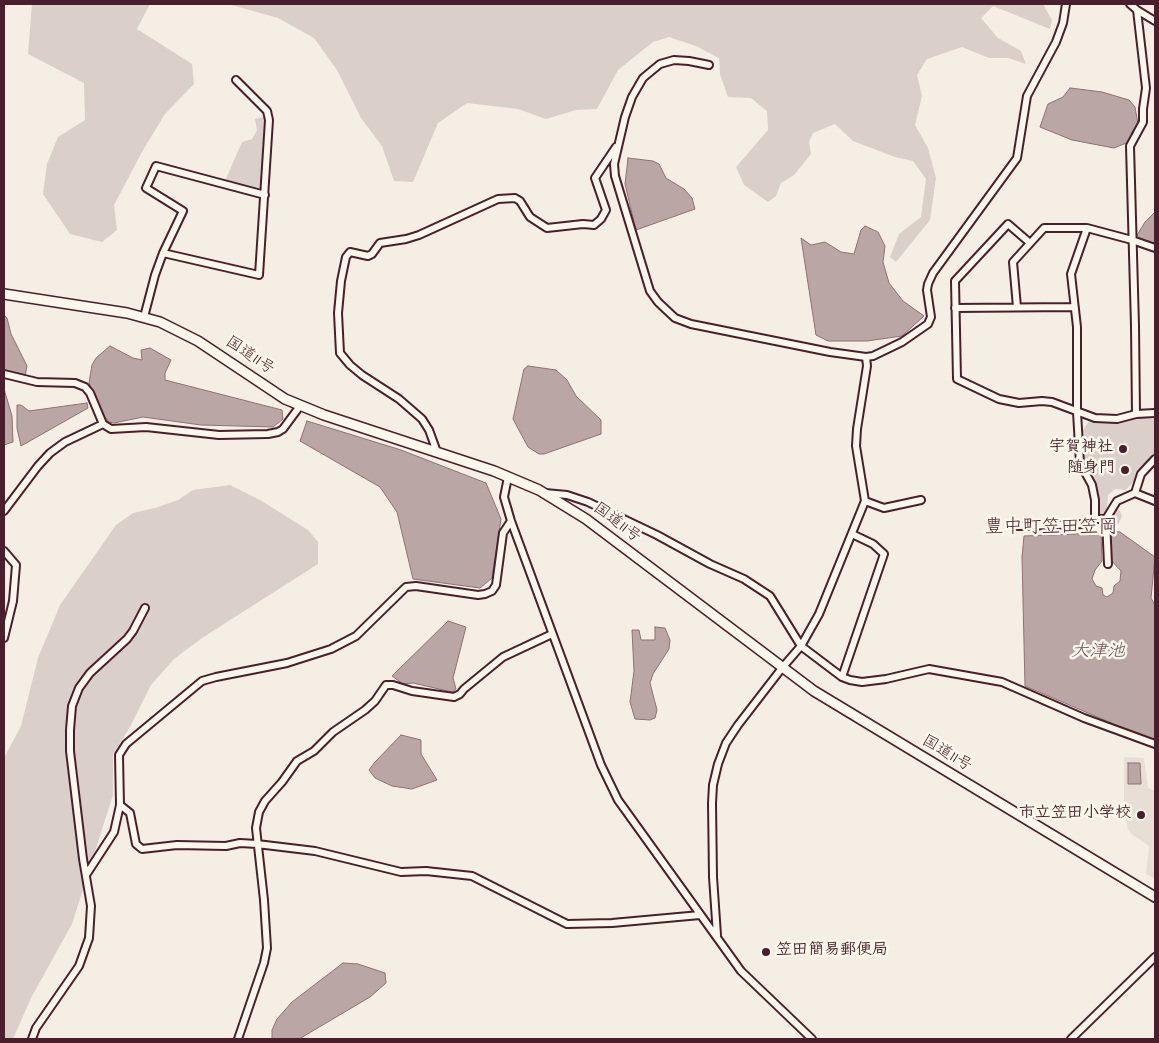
<!DOCTYPE html>
<meta charset="utf-8">
<style>
body{margin:0}
#map{position:relative;width:1159px;height:1043px;overflow:hidden;background:#f4eee4;font-family:Dekko,sans-serif}
canvas{display:block}
.frame{position:absolute;inset:0;border:5px solid #4a1f2b;pointer-events:none}
</style>
<div id="map">
<canvas width="1159" height="1043"></canvas>
<div class="frame"></div>
</div>
<script>
const g = document.querySelector('canvas').getContext('2d');
g.lineJoin = 'round';
function fill(path, color) { g.fillStyle = color; g.fill(path, 'evenodd'); }
const poly = rows => new Path2D(rows.map(r => 'M' + r).join(''));
function trace(path, color, width, dash) { g.strokeStyle = color; g.lineWidth = width; g.lineCap = dash ? 'butt' : 'round'; g.setLineDash(dash || []); g.stroke(path); }
function write(font, color, halo, rows, align = 'center') {
  g.font = font + ' Dekko,"Klee One",sans-serif'; g.lineWidth = 5; g.setLineDash([]); g.textBaseline = 'middle'; g.strokeStyle = halo; g.fillStyle = color; for (const [text, x, y, turn = 0] of rows) {
    g.save(); g.translate(x, y); g.rotate((+turn || 0) * Math.PI / 180); g.textAlign = isNaN(turn) ? turn : align; if (halo) g.strokeText(text, 0, 0); g.fillText(text, 0, 0); g.restore();
  }
}
fill(poly([
 [1124,757,1144,758,1148,788,1155,791,1155,879,1146,874,1149,846,1133,835,1128,830,1124,800]
]), '#e7dfd6');
fill(poly([
 [32,4,150,4,137,29,192,64,194,84,165,114,143,150,114,205,117,230,102,242,70,234,43,194,47,164,58,137,85,120,84,83,28,54],
 [228,4,1043,4,1052,20,1050,29,993,6,981,18,998,38,1021,51,1026,64,1008,58,989,58,962,47,927,59,917,75,922,96,915,125,928,148,936,178,930,220,896,262,890,257,899,234,921,217,926,179,913,161,895,157,853,141,835,124,813,133,809,142,811,154,794,175,781,183,776,196,768,202,744,185,736,167,768,130,767,111,751,98,728,97,720,74,719,58,696,46,669,37,653,42,618,70,597,109,576,110,546,119,518,109,467,103,438,123,413,182,394,181,382,146,361,118,337,70,314,38,278,18],
 [264,117,262,187,258,189,225,181,242,142,252,139,257,130,255,119],
 [1137,417,1155,419,1155,465,1149,472,1135,480,1126,490,1115,489,1108,495,1107,509,1109,511,1115,509,1120,511,1122,516,1119,523,1114,526,1098,523,1091,518,1093,504,1087,472,1082,461,1083,430,1089,421,1124,422],
 [230,485,260,500,308,530,318,542,318,564,202,638,174,659,151,685,130,727,113,754,113,795,72,924,31,998,13,1039,4,1039,4,758,21,726,38,658,60,605,116,525,133,513,155,508,178,500,193,490]
]), '#dbd0c9');
const water = poly([
 [1070,88,1102,92,1129,100,1135,107,1138,124,1131,141,1114,148,1072,140,1040,127,1048,104,1063,97,1070,88],
 [628,158,653,161,659,164,666,178,684,189,692,198,695,209,636,230,625,184,628,158],
 [1155,212,1155,245,1136,237,1145,222,1155,212],
 [865,226,878,232,885,246,883,262,889,283,903,301,924,316,902,336,867,341,828,341,816,335,801,238,811,245,825,242,841,252,854,254,861,230,865,226],
 [4,315,7,318,11,334,27,366,25,376,4,370,4,315],
 [110,346,133,358,142,360,141,350,150,348,171,360,165,373,165,380,282,410,283,419,273,427,201,425,143,417,114,423,109,422,104,416,89,383,92,365,96,358,110,346],
 [528,366,556,370,567,380,576,396,601,420,601,434,544,454,539,454,528,447,513,419,524,369,528,366],
 [4,389,12,416,13,442,4,445,4,389],
 [87,403,88,408,21,446,17,428,17,405,21,405,29,411,87,403],
 [307,421,401,450,486,483,501,519,492,578,480,588,413,579,397,512,380,487,300,441,307,421],
 [1108,531,1120,532,1155,557,1151,598,1155,605,1155,739,1137,734,1025,686,1022,557,1024,536,1101,533,1102,561,1095,570,1092,579,1096,586,1102,588,1103,595,1107,597,1113,593,1114,586,1120,581,1121,571,1110,559,1108,531],
 [448,621,466,627,453,678,456,689,452,692,413,683,403,684,392,676,448,621],
 [655,627,665,628,670,640,669,649,653,674,650,683,657,710,655,718,650,720,635,719,630,702,634,671,632,630,639,630,641,640,655,640,655,627],
 [401,735,421,740,421,754,437,780,412,789,392,786,375,778,369,770,375,762,401,735],
 [1128,763,1140,763,1141,784,1128,784,1128,763],
 [343,963,358,964,385,973,386,983,370,997,299,1039,272,1039,272,1030,277,1019,292,1002,343,963]
]);
fill(water, '#baa7a5');
trace(water, '#8d7174', 1);
const minor = poly([
 [1130,4,1137,10,1155,21],
 [709,65,689,61,674,60,660,64,643,78,632,97,625,117,614,164,615,176,650,291,658,302,675,318,691,324,830,352,866,357,873,356,902,342,928,324,931,317,927,290,928,284,933,273,1017,158,1027,96,1056,42,1063,23,1066,4],
 [1087,228,1071,274,1077,327,1077,412,1080,463,1092,485,1095,500,1095,519],
 [1030,243,1008,224,955,281,957,379,999,399,1019,403,1042,401,1052,402,1095,418,1117,419,1136,414,1155,413],
 [163,253,259,275,269,120,267,111,236,80],
 [1017,307,1013,262,1044,228,1087,228,1132,240,1155,248],
 [955,308,1073,307],
 [144,317,155,275,163,253,183,211,146,188,156,166,265,195],
 [4,374,37,382,75,383,85,387,90,393,103,424,111,429,146,427,219,435,268,434,278,432,283,429,300,406],
 [1136,414,1135,326,1130,146,1143,122,1143,109,1146,88,1137,10],
 [437,452,429,430,422,419,399,399,362,375,350,365,340,353,338,313,341,281,346,257,350,252,368,256,372,254,380,243,406,239,419,235,498,199,515,198,520,201,530,217,547,228,583,224,594,225,601,219,606,210,595,178,616,147],
 [508,477,504,497,511,521,601,765,618,800,741,971,812,1039],
 [545,493,567,495,588,502,657,535,710,564,744,579,770,596,801,646,842,677,850,680,862,682,886,679,929,669,1002,682,1084,718,1155,744],
 [1135,493,1141,474,1155,459],
 [865,501,884,508,921,500],
 [4,511,38,466,50,453,65,442,103,424],
 [1018,526,1088,524,1095,519,1106,519],
 [4,551,16,565,13,601,4,638],
 [1108,564,1106,519,1117,501,1135,493,1155,501],
 [842,677,884,554,873,544,852,534],
 [120,805,130,813,136,844,142,849,177,845,226,846,240,843,257,844,315,851,401,872,426,871,472,876,567,924,612,923,700,915],
 [86,875,114,832,120,805,119,755,126,744,202,681,216,677,287,663,331,649,356,636,406,587,416,586,478,595,485,594,492,591,496,585,503,533,511,521],
 [717,935,713,877,712,803,713,785,718,764,726,743,738,725,782,668,801,646,819,614,865,501,856,446,857,429,867,366,866,357],
 [32,1039,36,1028,79,966,89,938,91,906,83,859,70,751,70,730,72,706,79,688,90,673,127,639,133,631,145,608],
 [238,1039,264,963,267,948,264,900,256,828,259,812,265,801,282,782,297,761,314,751,333,732,365,710,375,701,386,685,393,685,412,691,454,697,460,694,464,689,503,657,552,634],
 [1071,1039,1155,957]
]);
const highway = poly([
 [4,294,127,313,160,322,198,341,285,399,324,415,494,471,539,490,586,519,814,691,1155,897]
]);
trace(minor, '#4a1f2b', 10);
trace(highway, '#4a1f2b', 12);
trace(minor, '#fbf7ec', 6);
trace(highway, '#fbf7ec', 9);
for (const [x, y, r, color] of [
 [1123,449,5,"#4a1f2b"],
 [1125,470,5,"#4a1f2b"],
 [1141,815,5,"#4a1f2b"],
 [766,952,5,"#4a1f2b"]
]) { const dot = new Path2D(); dot.arc(x, y, r, 0, 2 * Math.PI); g.fillStyle = color; g.fill(dot); trace(dot, '#fbf7ec', 2); }
write('16px', '#4a1f2b', '#fbf7ec', [
 ["国道11号",249,357,34],
 ["国道11号",616,524,37],
 ["国道11号",946,755,31]
]);
write('bold 16px', '#4a1f2b', '#fbf7ec', [
 ["宇賀神社",1113,449],
 ["随身門",1115,470],
 ["市立笠田小学校",1131,815],
 ["笠田簡易郵便局",776,952,"left"]
], 'right');
write('italic 18px', '#714f56', '#fbf7ec', [
 ["大津池",1098,654]
]);
write('19px', '#4a1f2b', '#fbf7ec', [
 ["豊中町笠田笠岡",1051,529]
]);
</script>
